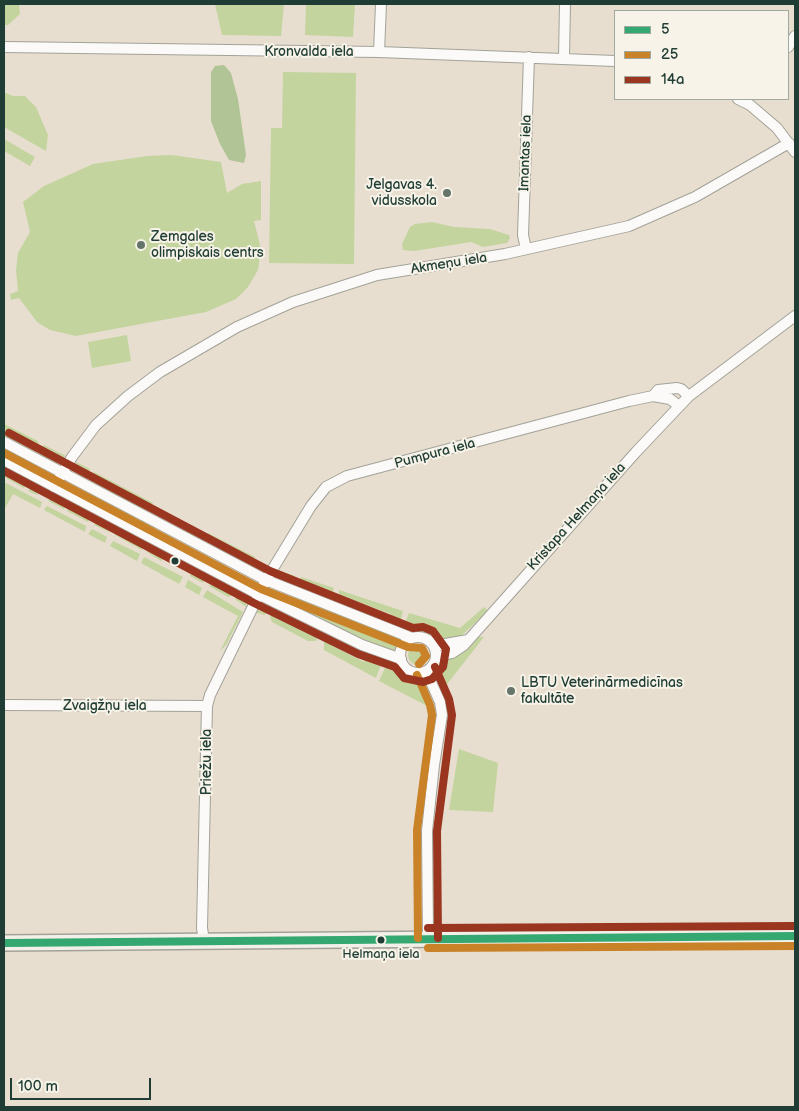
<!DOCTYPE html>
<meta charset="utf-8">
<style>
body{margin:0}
#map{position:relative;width:799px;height:1111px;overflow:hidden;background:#e7decf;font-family:"Balsamiq Sans",sans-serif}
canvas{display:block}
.frame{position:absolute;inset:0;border:5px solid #1f3d34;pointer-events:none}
.legend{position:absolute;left:614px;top:10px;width:175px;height:90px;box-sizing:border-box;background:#f7f3e8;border:1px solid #a1aaa0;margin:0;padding:6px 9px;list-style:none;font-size:15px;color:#1f3d34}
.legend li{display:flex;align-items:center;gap:10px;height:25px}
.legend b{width:25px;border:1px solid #a1aaa0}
.scale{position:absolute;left:10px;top:1078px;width:141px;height:22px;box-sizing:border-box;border:2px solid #1f3d34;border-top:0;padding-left:6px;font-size:15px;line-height:18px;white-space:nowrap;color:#1f3d34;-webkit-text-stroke:4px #f7f3e8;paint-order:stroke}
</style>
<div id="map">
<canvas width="799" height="1111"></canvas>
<div class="frame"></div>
<ul class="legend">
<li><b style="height:6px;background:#34a870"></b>5</li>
<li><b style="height:6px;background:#c98227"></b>25</li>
<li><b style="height:6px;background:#9a3520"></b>14a</li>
</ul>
<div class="scale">100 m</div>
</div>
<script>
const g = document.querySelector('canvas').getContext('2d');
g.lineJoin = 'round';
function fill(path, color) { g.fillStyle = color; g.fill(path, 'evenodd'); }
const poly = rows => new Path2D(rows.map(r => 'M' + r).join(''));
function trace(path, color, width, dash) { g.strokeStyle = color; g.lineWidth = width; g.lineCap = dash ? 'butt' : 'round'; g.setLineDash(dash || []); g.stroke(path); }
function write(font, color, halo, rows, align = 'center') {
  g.font = font + ' "Balsamiq Sans",sans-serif'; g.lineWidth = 4; g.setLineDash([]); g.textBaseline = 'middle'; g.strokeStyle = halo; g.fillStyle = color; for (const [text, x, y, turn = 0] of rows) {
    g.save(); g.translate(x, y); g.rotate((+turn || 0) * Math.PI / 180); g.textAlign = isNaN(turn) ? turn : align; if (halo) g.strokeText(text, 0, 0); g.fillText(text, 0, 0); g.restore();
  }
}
fill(poly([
 [4,4,19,4,20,14,8,25,4,25],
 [215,4,284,4,281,36,222,35],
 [306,4,355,4,353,37,305,35],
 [283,72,356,73,354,264,269,263,271,128,282,128],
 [4,92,13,96,25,96,36,107,48,135,46,151,4,127],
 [4,139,35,157,30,166,4,151],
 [172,155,221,162,227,193,242,184,261,181,261,220,254,221,261,249,258,270,248,287,236,299,206,312,76,336,50,330,37,322,19,298,11,300,10,294,18,291,16,270,18,253,30,232,23,202,44,186,93,164,147,156],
 [432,222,454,227,490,229,509,235,510,238,507,243,483,247,471,242,414,251,403,250,402,244,410,227,415,224],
 [127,335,131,361,92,368,88,342],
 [4,424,38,441,39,445,34,454,30,453,28,448,4,436],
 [4,445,31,460,29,464,35,470,34,472,4,456],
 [44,445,66,456,56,465,38,456],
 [76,462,90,469,85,480,78,473],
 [4,463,30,476,24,488,4,477],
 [94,472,153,503,148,513,90,481],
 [35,479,42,485,37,495,28,491],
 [4,482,42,502,40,508,13,494,4,510],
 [86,489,155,526,151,534,77,494,82,494],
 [54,493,68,500,64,509,48,501],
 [72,501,89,511,91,515,88,522,67,511],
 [47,506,86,526,85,532,44,510],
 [102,517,112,524,109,532,94,525],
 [118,528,126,530,142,541,143,543,142,550,115,535],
 [92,529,107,537,105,543,88,534],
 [208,533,255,557,253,563,249,565,222,551,206,538],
 [113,541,140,554,137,561,110,546],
 [148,548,152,548,165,555,164,558,161,561,147,552],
 [144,557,183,577,179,584,141,563],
 [197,570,207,573,203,583,190,576,192,571],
 [278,570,295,576,292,586,277,578],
 [301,577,334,588,332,596,328,598,327,590,305,583,305,591,297,588],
 [215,578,235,588,231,596,228,597,209,586],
 [188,580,202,588,199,595,185,587],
 [207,590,243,612,226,645,220,651,238,616,203,597],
 [339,590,403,611,399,627,392,623,391,614,345,597,344,603,342,602,339,598],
 [239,591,248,597,246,607,235,599],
 [295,595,404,637,395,654,279,599,282,597,292,600],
 [263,603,270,605,265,615,254,612,256,607],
 [274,607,278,609,275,615,315,635,318,629,320,633,316,641,308,641,272,622,270,617],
 [484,607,488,611,459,638,440,641,424,633,403,629,409,613,460,628],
 [331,636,331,645,364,662,364,652,384,657,376,678,324,650,324,641],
 [479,637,484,637,444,688,448,704,449,713,447,715,438,678,439,664,444,659,466,649],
 '408 655a10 10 0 1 1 20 0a10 10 0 1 1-20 0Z',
 [389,659,395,662,404,673,420,680,430,695,435,710,379,681],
 [459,749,498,763,493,812,449,810],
 [435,868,434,925,432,923,431,873]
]), '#c3d49e');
fill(poly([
 [224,65,231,73,238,99,246,155,244,163,229,160,220,144,211,121,211,72,215,66]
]), '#b1c495');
const minor = poly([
 [4,47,379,52,615,61],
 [788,47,795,36],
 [379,52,381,4],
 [564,58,565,4],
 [738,99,750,105,777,128,795,152],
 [526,249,523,235,529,57],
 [653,396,658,390,677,388,681,389,689,396],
 [4,442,266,580,412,638],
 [4,460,258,594,362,645,401,659],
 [54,487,72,457,96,425,128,396,160,372,237,327,293,302,377,275,505,254,629,226,695,197,789,143],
 '400 655a18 18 0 1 1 36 0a18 18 0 1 1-36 0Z',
 [434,646,468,640],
 [436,657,452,653,464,645,636,452,689,396,795,316],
 [426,671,440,702,442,715,434,765,427,831,428,938],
 [4,705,207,706],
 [204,941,202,928,207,706,210,695,266,580,311,506,326,487,347,476,629,401,653,396,670,399,679,406]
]);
const secondary = poly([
 [4,943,795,936]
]);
trace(minor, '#a3a299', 12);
trace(secondary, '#a3a299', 18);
trace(minor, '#fbfaf8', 10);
trace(secondary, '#f3f0e9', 15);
trace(poly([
 [4,943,795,936]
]), '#34a870', 8);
trace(poly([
 [4,453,261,589,408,647,422,648,426,656,419,664],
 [417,675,430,705,432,715,417,830,418,938],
 [428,948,795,946]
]), '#c98227', 8);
trace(poly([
 [4,471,254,603,358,654,395,667,404,678,423,682,432,679,443,667,446,649,433,631,423,627,413,628,270,571,9,433],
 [435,667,449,699,452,715,437,831,438,938],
 [428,928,795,926]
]), '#9a3520', 8);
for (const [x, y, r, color] of [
 [447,193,5,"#65756a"],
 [141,245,5,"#65756a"],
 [175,561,4.5,"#1f3d34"],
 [511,691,5,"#65756a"],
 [381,940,4.5,"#1f3d34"]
]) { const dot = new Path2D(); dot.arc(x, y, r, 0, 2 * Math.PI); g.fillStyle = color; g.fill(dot); trace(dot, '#f7f3e8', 2); }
write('13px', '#1f3d34', '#f7f3e8', [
 ["Helmaņa iela",381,955]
]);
write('14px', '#1f3d34', '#f7f3e8', [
 ["Kronvalda iela",309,52],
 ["Imantas iela",526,153,-88],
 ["Akmeņu iela",449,264,-9],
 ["Pumpura iela",435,454,-15],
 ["Kristapa Helmaņa iela",577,517,-48],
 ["Zvaigžņu iela",105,706],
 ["Priežu iela",207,762,-90]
]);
write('14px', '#1f3d34', '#f7f3e8', [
 ["Jelgavas 4.",437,185,"right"],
 ["vidusskola",437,201,"right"],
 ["Zemgales",151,237],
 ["olimpiskais centrs",151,253],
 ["LBTU Veterinārmedicīnas",521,683],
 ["fakultāte",521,699]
], 'left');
</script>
